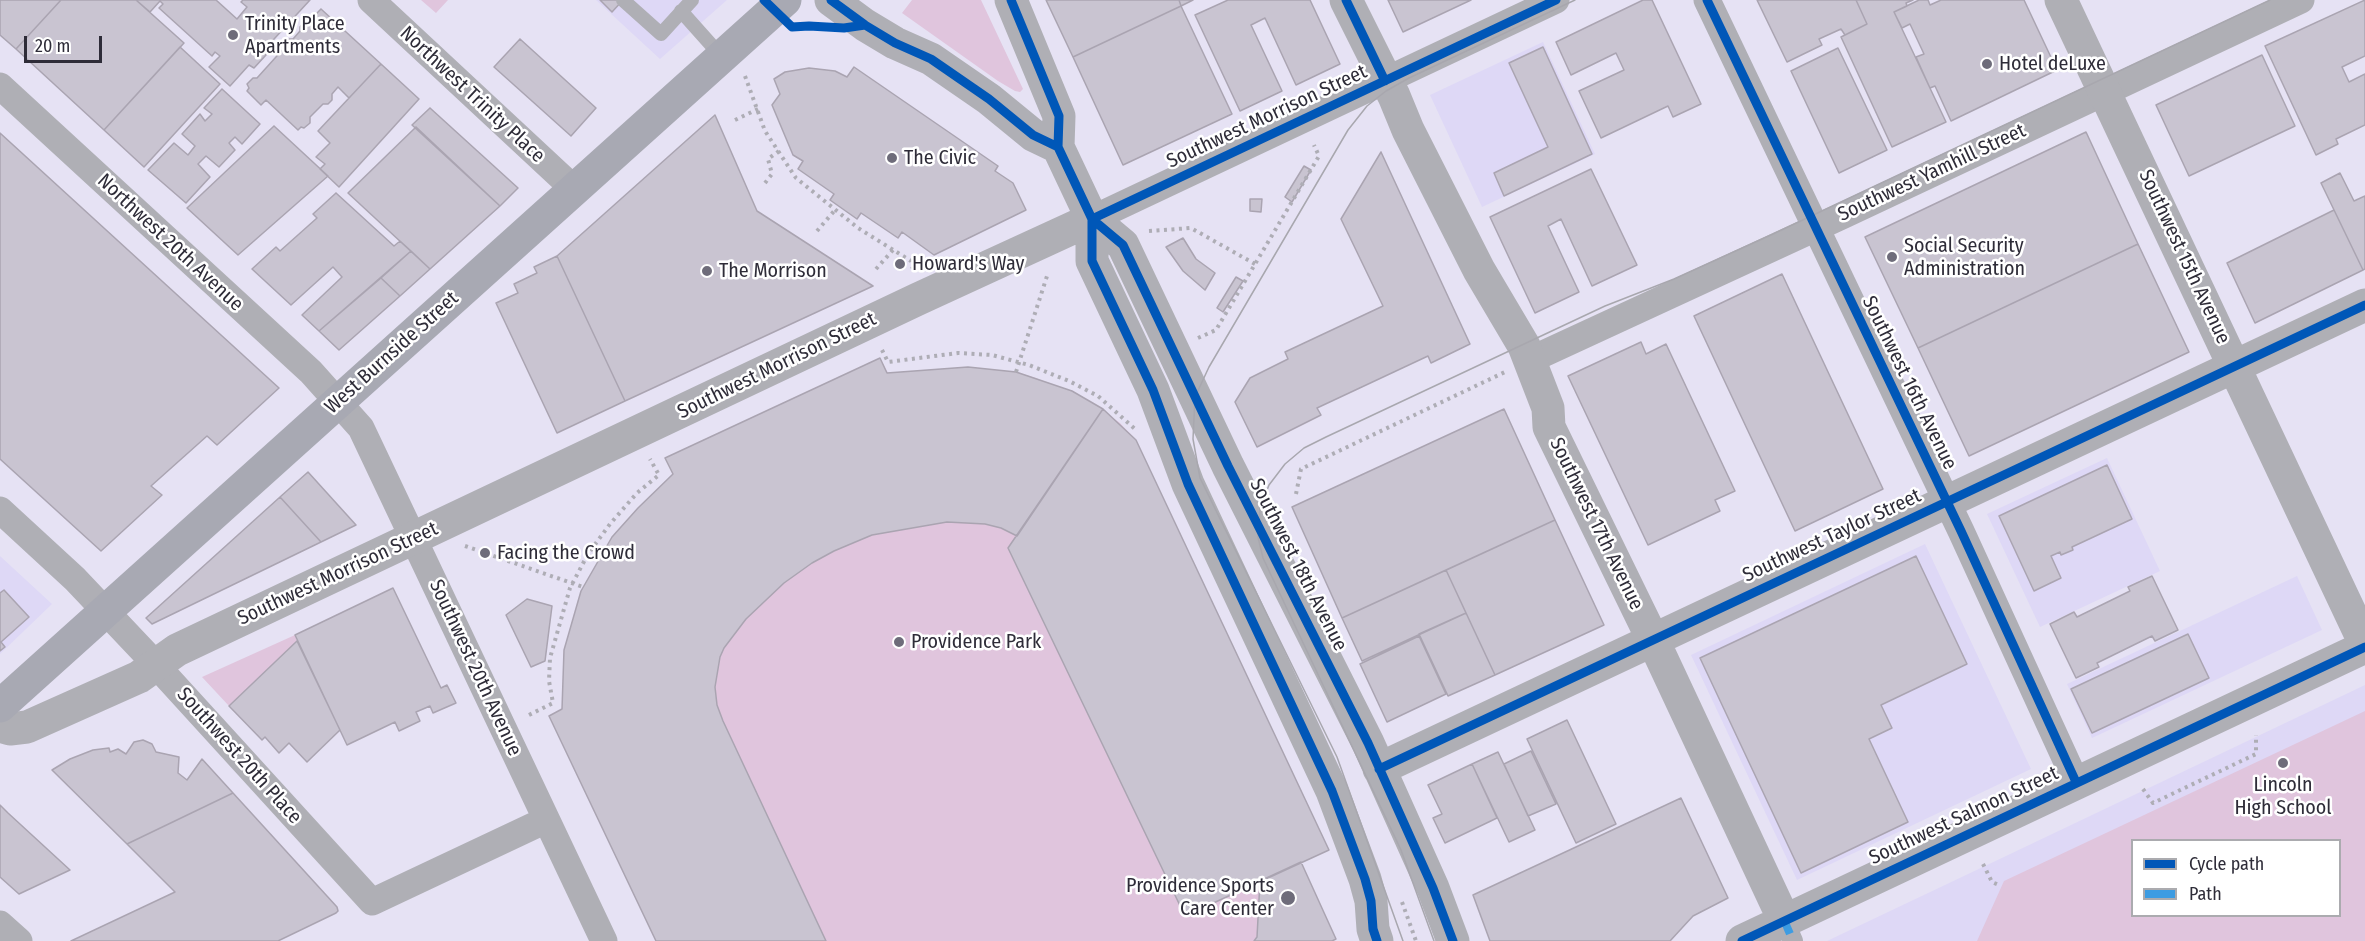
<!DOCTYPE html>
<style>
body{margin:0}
#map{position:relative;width:2365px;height:941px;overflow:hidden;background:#e6e2f4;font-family:"Fira Sans Condensed",sans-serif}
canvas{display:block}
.legend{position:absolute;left:2131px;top:839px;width:210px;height:78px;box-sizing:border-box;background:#fff;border:2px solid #ababaf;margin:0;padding:8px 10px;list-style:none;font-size:18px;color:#2e2c38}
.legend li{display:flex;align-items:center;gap:12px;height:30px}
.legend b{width:30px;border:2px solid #ababaf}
.scale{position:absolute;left:24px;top:36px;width:78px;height:27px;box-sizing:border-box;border:3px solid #2e2c38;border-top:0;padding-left:8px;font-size:18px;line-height:21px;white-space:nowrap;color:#2e2c38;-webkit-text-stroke:4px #fff;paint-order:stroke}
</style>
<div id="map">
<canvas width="2365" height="941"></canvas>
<ul class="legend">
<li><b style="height:8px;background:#0057b8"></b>Cycle path</li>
<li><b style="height:8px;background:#3d9ce2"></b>Path</li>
</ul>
<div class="scale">20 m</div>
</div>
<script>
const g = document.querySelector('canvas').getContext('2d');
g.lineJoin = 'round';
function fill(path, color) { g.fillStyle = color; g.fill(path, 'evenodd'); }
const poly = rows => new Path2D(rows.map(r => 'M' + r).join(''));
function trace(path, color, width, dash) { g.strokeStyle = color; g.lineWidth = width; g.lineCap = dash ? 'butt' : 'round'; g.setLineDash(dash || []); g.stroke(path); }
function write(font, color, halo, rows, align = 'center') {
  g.font = font + ' "Fira Sans Condensed",sans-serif'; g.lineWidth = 5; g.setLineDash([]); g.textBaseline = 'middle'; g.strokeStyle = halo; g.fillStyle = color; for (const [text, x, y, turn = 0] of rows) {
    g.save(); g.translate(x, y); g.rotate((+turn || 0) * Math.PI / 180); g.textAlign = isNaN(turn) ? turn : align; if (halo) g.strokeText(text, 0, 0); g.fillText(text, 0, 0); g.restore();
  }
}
fill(poly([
 [596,0,727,0,660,59],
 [1543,42,1595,154,1482,207,1430,95],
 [2107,458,2160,571,2040,627,1987,514],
 [1925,544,2031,769,1797,880,1691,655],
 [0,556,52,604,0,654],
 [2297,576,2322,630,2092,738,2067,684],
 [2365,685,2365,941,1827,941,2006,856],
 [2132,840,2340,840,2340,916,2132,916]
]), '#ded8f6');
fill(poly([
 [421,0,448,0,436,13],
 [912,0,981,0,1023,89,1020,92,1015,91,998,81,902,13],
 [880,358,888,373,968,367,1016,372,1036,378,1088,400,1120,423,1136,440,1329,850,1301,862,1332,941,656,941,549,716,562,709,564,650,581,591,612,537,638,508,673,474,665,458],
 [295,635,297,641,229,706,202,677],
 [2365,711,2365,941,1977,941,2004,881],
 [2340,840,2340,916,2132,916,2132,840]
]), '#e0c5dd');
const building = poly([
 [0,0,61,0,16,49,0,35,0,0],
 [61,0,136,0,184,43,104,130,16,49,61,0],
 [136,0,216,0,237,19,247,7,241,2,243,0,310,0,263,51,266,55,254,68,249,65,230,86,209,67,220,56,215,52,212,56,159,8,163,4,160,1,150,12,136,0],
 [600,0,623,0,612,12,600,0],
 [1046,0,1179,0,1181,6,1073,57,1046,0],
 [1179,0,1193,0,1181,6,1179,0],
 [1228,0,1310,0,1340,64,1296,85,1265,18,1251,25,1282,91,1240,111,1195,15,1228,0],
 [1388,0,1471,0,1403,32,1388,0],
 [1643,0,1652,0,1701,104,1673,117,1668,106,1601,138,1579,91,1624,70,1616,53,1571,75,1556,42,1643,0],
 [1757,0,1856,0,1867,24,1845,35,1841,29,1819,39,1822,45,1787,62,1757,0],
 [1856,0,1913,0,1906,3,1907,6,1894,12,1946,122,1892,147,1841,37,1867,24,1856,0],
 [1919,0,1928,0,1930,5,1941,0,2024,0,2057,70,1951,121,1935,86,1930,88,1916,57,1924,54,1910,24,1902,28,1894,12,1919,0],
 [2365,0,2365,56,2342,67,2349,82,2365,74,2365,125,2336,139,2338,144,2316,155,2265,46,2365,0],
 [1181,6,1232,114,1123,165,1073,57,1181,6],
 [321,9,381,64,349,98,338,87,332,94,332,100,328,104,323,104,310,117,310,123,304,128,301,127,298,130,266,100,261,105,247,91,249,88,247,84,253,78,257,78,285,47,284,43,289,39,293,39,300,31,300,27,305,21,308,22,321,9],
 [520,39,596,108,571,136,494,67,520,39],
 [180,47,220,84,144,167,104,130,180,47],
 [1543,47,1592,154,1504,196,1494,173,1548,147,1509,63,1543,47],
 [1838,48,1887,150,1839,173,1791,71,1838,48],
 [2262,55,2295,126,2189,176,2156,105,2262,55],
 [381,64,419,99,339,187,320,169,325,164,316,157,330,143,318,131,381,64],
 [854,67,998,166,995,171,1013,183,1026,210,934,255,902,232,898,238,861,213,857,219,830,200,834,194,798,169,803,161,793,155,772,105,780,94,774,79,785,72,809,68,835,71,847,77,854,67],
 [222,89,260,124,242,144,235,137,229,143,235,150,219,167,206,156,198,164,210,177,186,203,148,170,174,143,188,155,195,146,182,134,200,114,205,121,212,114,204,108,222,89],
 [430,108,518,188,500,206,412,125,430,108],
 [715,115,757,211,873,286,625,401,557,256,715,115],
 [274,126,328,176,238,255,187,208,274,126],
 [416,127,500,206,430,269,348,193,416,127],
 [2086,132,2138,244,1918,348,1865,237,2086,132],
 [0,133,279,388,217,445,207,436,151,486,162,495,101,551,0,459,0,133],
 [1381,152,1470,344,1431,363,1428,356,1317,408,1321,415,1257,447,1235,402,1250,378,1288,359,1285,352,1383,306,1341,219,1381,152],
 [1304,166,1311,170,1292,202,1285,197,1304,166],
 [1591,169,1637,265,1592,286,1561,219,1548,226,1579,292,1535,313,1490,217,1591,169],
 [2340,173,2354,201,2365,196,2365,269,2363,270,2321,183,2340,173],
 [336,193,394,246,400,241,411,251,319,331,302,315,342,277,333,267,291,305,252,269,276,247,280,251,317,218,313,214,336,193],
 [1250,199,1262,199,1261,212,1250,211,1250,199],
 [2334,210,2363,270,2255,323,2227,263,2334,210],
 [1183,238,1196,259,1215,273,1205,290,1183,271,1166,247,1183,238],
 [2138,244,2189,352,1969,456,1918,348,2138,244],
 [411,251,430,269,400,296,381,278,411,251],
 [557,256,625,401,557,433,496,303,518,293,514,284,537,273,534,267,557,256],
 [1782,274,1883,489,1795,531,1694,316,1782,274],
 [1236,277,1243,281,1223,312,1217,308,1236,277],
 [381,278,400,296,339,350,319,331,381,278],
 [1641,342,1646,354,1666,344,1735,491,1715,500,1720,511,1648,545,1568,376,1641,342],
 [880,358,887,373,968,367,1016,372,1072,391,1103,409,1017,536,1001,528,985,524,947,522,872,535,834,551,812,563,784,583,746,619,724,648,720,657,715,687,717,705,723,721,826,941,656,941,549,716,562,709,564,650,581,591,612,537,638,508,673,474,665,458,880,358],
 [1103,409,1136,440,1329,850,1185,916,1008,548,1103,409],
 [1504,409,1555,520,1342,618,1292,507,1504,409],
 [2107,465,2132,519,2072,547,2073,550,2061,555,2060,552,2051,556,2061,578,2034,591,1999,516,2107,465],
 [308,472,356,525,321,542,280,497,308,472],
 [280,497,321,542,152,624,146,618,280,497],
 [1555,520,1604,625,1495,675,1446,570,1555,520],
 [1916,556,1967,664,1881,705,1892,728,1869,739,1908,822,1801,873,1700,658,1916,556],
 [1446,570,1466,613,1362,661,1342,618,1446,570],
 [2152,576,2178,630,2155,641,2152,636,2097,663,2099,667,2076,678,2050,624,2074,612,2077,617,2130,591,2128,587,2152,576],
 [393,588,441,688,447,685,456,703,433,713,430,706,416,712,420,721,399,731,395,722,347,745,295,635,393,588],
 [4,590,29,617,1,642,5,647,0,651,0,593,4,590],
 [527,599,552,606,545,661,531,667,506,615,527,599],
 [1466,613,1495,675,1448,696,1419,634,1466,613],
 [2188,634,2209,678,2092,733,2071,689,2188,634],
 [1419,636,1446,694,1387,722,1360,664,1419,636],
 [297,641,340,730,307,762,289,743,279,753,265,737,262,740,229,706,297,641],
 [1567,720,1616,824,1576,843,1527,739,1567,720],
 [143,740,152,744,156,752,179,757,178,773,187,780,202,759,233,793,127,844,52,770,70,759,93,750,109,748,110,752,118,749,126,754,134,742,143,740],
 [1531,751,1556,804,1528,816,1504,764,1531,751],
 [1498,752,1535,830,1509,842,1472,764,1498,752],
 [1472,764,1497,818,1445,843,1433,818,1442,814,1428,785,1472,764],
 [233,793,337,907,338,911,336,913,278,941,71,941,175,892,127,844,233,793],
 [1681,798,1728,898,1693,916,1670,941,1490,941,1473,895,1681,798],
 [0,805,8,813,70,870,19,894,0,877,0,805],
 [1301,862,1336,939,1332,941,1254,941,1257,937,1260,881,1301,862]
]);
fill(building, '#c9c4d1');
trace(building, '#aaa4b1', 1.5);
trace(poly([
 [745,76,765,131,796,178,858,228,911,261,913,269],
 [735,120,758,109],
 [765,183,772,174,768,159,779,151],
 [817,231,835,210],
 [1149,231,1191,228,1255,264],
 [876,269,893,250],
 [1198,338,1216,330,1319,156,1314,145],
 [882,350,888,362,958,353,992,355,1029,365,1069,381,1098,396,1135,429],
 [1016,372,1048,273],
 [1296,494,1301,469,1505,372],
 [465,546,583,587],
 [529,715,553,703,549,681,550,658,570,588,588,554,610,524,637,493,659,475,650,459],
 [2143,789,2153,803,2256,754,2256,735],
 [1983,864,1992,882,2001,886],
 [1402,902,1416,941]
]), '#aeadb5', 4, [3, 4.5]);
trace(poly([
 [623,0,661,34,692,0],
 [681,11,722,57]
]), '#afafb5', 14);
trace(poly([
 [1784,920,1793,941]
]), '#afafb5', 20);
trace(poly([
 [371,0,574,189],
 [1707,0,1961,531,2076,782],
 [0,86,311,372,361,428,604,941],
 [1092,219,1556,0],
 [1530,360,1844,215,2301,0],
 [0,510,75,579,145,653,372,902,546,820],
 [0,924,19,941]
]), '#afafb5', 27);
trace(poly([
 [831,0,865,25,895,43,931,59,989,99,1033,135,1058,147],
 [1011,0,1059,116,1058,147,1092,219,1092,261,1153,390,1188,484,1332,791,1365,879,1371,901,1373,929,1377,941],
 [1346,0,1394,96,1408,130,1479,270,1524,346,1548,408,1549,427,1653,640,1784,920],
 [2061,0,2365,644],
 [1092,219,1123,245,1228,466,1368,743,1433,888,1453,941],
 [0,726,10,729,27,727,139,677,177,650,918,299,1092,219],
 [1379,769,2365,305],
 [1742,941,2365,647]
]), '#afafb5', 33);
trace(poly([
 [0,706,785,0]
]), '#a8a9b3', 33);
trace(poly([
 [1403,941,1337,757,1200,478,1193,439,1195,397,1209,367,1348,130,1367,106,1386,91,1409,78,1575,0],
 [1434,941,1401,850,1263,558,1258,537,1260,508,1269,485,1285,464,1304,448,1326,437,1605,306,1674,279,1773,234,2270,0]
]), '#a8a7ae', 1.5);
trace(poly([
 [1784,920,1793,941]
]), '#3d9ce2', 8, [15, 8]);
trace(poly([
 [764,0,792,27,809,26,844,28,865,25],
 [831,0,865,25,895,43,931,59,989,99,1033,135,1058,147],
 [1011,0,1059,116,1058,147,1092,219,1092,261,1153,390,1188,484,1332,791,1365,879,1371,901,1373,929,1377,941],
 [1346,0,1385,81],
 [1707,0,1961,531,2076,782],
 [1092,219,1123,245,1228,466,1368,743,1433,888,1453,941],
 [1092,219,1556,0],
 [1379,769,2365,305],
 [1742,941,2365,647]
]), '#0057b8', 9);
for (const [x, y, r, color] of [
 [233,35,6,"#6e6c7a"],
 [1987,64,6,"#6e6c7a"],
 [892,158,6,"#6e6c7a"],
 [1892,257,6,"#6e6c7a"],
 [900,264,6,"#6e6c7a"],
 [707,271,6,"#6e6c7a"],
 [485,553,6,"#6e6c7a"],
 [899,642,6,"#6e6c7a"],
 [2283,763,6,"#6e6c7a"],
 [1288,898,8,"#6e6c7a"]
]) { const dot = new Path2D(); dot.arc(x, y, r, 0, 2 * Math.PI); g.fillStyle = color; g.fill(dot); trace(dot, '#fff', 2); }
write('20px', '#2e2c38', '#fff', [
 ["Trinity Place",245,24],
 ["Apartments",245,47],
 ["Hotel deLuxe",1999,64],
 ["The Civic",904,158],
 ["Social Security",1904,246],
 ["Administration",1904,269],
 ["Howard's Way",912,264],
 ["The Morrison",719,271],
 ["Facing the Crowd",497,553],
 ["Providence Park",911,642],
 ["Lincoln",2283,785,"center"],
 ["High School",2283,808,"center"],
 ["Providence Sports",1274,886,"right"],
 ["Care Center",1274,909,"right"]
], 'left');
write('20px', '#2e2c38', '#fff', [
 ["Northwest Trinity Place",472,95,43],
 ["Southwest Morrison Street",1267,117,-25],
 ["Southwest Yamhill Street",1932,173,-25],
 ["Northwest 20th Avenue",170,243,43],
 ["Southwest 15th Avenue",2184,257,65],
 ["West Burnside Street",392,353,-42],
 ["Southwest Morrison Street",777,366,-26],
 ["Southwest 16th Avenue",1909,383,64],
 ["Southwest 17th Avenue",1596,524,64],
 ["Southwest Taylor Street",1832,536,-25],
 ["Southwest 18th Avenue",1298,565,63],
 ["Southwest Morrison Street",338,574,-25],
 ["Southwest 20th Avenue",475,668,65],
 ["Southwest 20th Place",239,756,48],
 ["Southwest Salmon Street",1964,816,-25]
]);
</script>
